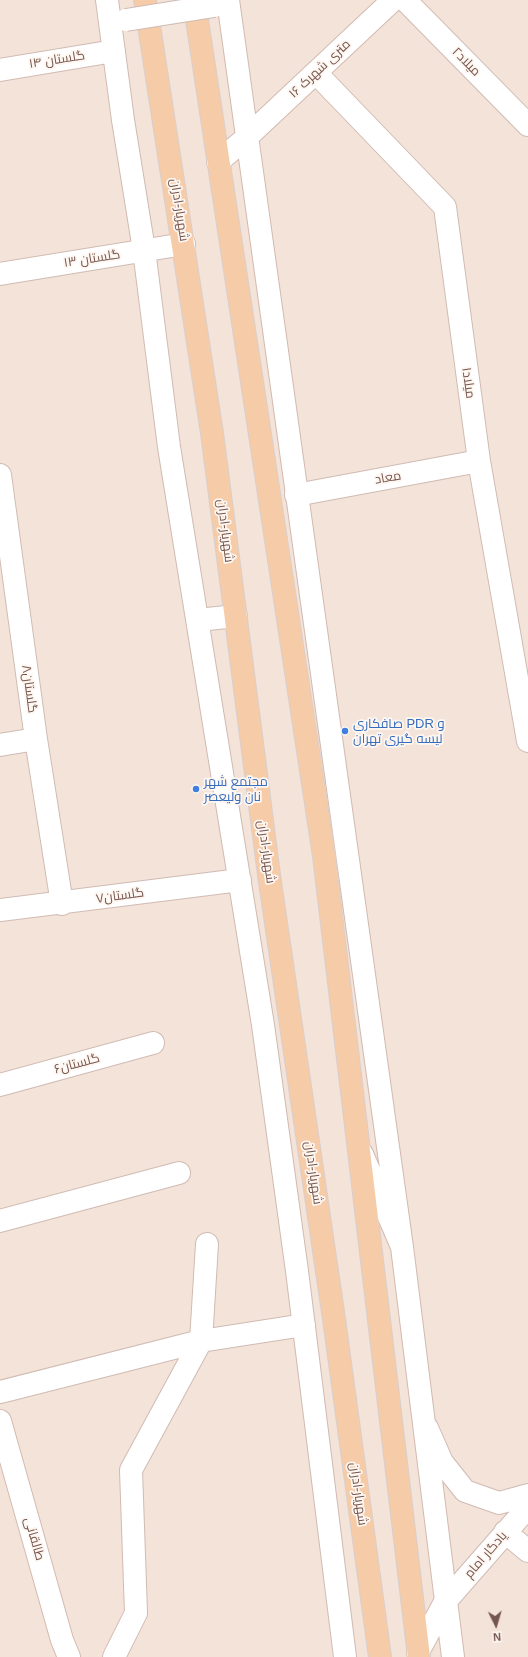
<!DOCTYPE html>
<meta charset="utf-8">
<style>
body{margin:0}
#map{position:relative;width:528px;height:1657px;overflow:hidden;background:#fcf2eb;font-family:Helvetica,sans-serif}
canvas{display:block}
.north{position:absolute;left:476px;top:1605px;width:40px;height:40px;-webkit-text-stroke:3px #fef7f1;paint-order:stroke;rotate:175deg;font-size:11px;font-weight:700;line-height:16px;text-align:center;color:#76554e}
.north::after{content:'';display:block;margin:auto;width:14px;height:18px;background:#76554e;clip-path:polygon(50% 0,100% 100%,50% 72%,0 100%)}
</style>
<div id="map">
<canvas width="528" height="1657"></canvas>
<div class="north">N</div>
</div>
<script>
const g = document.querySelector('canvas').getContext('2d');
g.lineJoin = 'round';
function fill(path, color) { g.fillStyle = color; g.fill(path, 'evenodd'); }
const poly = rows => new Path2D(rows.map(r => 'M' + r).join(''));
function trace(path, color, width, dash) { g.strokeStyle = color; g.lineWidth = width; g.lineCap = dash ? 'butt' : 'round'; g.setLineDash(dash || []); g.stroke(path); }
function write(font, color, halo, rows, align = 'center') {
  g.font = font + ' Helvetica,Cairo,sans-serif'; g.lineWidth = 3.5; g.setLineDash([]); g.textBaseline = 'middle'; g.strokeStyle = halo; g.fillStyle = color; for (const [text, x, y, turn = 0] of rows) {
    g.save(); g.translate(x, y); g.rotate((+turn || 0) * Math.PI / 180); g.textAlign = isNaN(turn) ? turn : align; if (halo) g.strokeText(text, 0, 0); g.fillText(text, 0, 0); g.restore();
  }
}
fill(poly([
 [0,0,528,0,528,1657,0,1657]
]), '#f3e3d9');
const street = poly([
 [107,0,123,120,144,250,169,447,263,1025,297,1271,345,1657],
 [405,0,528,125],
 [0,70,114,51],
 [316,73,445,207,479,461,528,741],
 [0,274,184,244],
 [0,475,36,739,62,904],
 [296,495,479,461],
 [198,620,236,616],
 [0,745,36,739],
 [0,910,240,880],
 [0,1085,153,1043],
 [0,1221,179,1173],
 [0,1392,201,1341,304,1325],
 [427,1428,442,1462,465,1491,499,1503,528,1495],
 [505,1532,528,1551],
 [445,1602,528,1507],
 [114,1657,136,1613,131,1470,201,1341,207,1244]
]);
const secondary = poly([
 [228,0,402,1247],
 [218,162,246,138,393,0],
 [362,1154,402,1247,453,1657],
 [0,1421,62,1640,69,1657],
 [418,1652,445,1602]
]);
const primary = poly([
 [145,0,212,433,269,875,334,1319,380,1657],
 [194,0,324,856,419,1657]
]);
trace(street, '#d0bbb3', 24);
trace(secondary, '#d3bab0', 24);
trace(primary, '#d9cfcd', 24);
trace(street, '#fff', 22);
trace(secondary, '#fff', 22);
trace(primary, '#f6cba7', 22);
const streetBridge = poly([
 [126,20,214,6]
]);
trace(streetBridge, '#d0bbb3', 24, []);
trace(streetBridge, '#fff', 22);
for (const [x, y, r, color] of [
 [345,731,4,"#3f7fe0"],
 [196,789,4,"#3f7fe0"]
]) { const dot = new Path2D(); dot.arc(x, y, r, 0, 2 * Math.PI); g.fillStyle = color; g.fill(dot); trace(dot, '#fef7f1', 1.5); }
write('13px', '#76554e', '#fef7f1', [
 ["گلستان ۱۴",57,60,-9],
 ["میلاد۲",466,62,45],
 ["۱۶ متری شهرک",320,69,-43],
 ["شهریار-ادران",179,210,81],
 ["گلستان ۱۳",92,259,-9],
 ["میلاد۱",468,383,82],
 ["معاد",388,478,-10],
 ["شهریار-ادران",225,531,83],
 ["گلستان۸",29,689,82],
 ["شهریار-ادران",266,852,82],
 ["گلستان۷",120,896,-8],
 ["گلستان۶",77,1064,-15],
 ["شهریار-ادران",313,1173,82],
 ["شهریار-ادران",358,1494,82],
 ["طالقانی",34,1539,74],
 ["یادگار امام",486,1555,-49]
]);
write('13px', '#366cbe', '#fef7f1', [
 ["صافکاری PDR و",353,724],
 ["لیسه گیری تهران",353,739],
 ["مجتمع شهر",204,782],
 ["نان ولیعصر",204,797]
], 'left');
</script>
